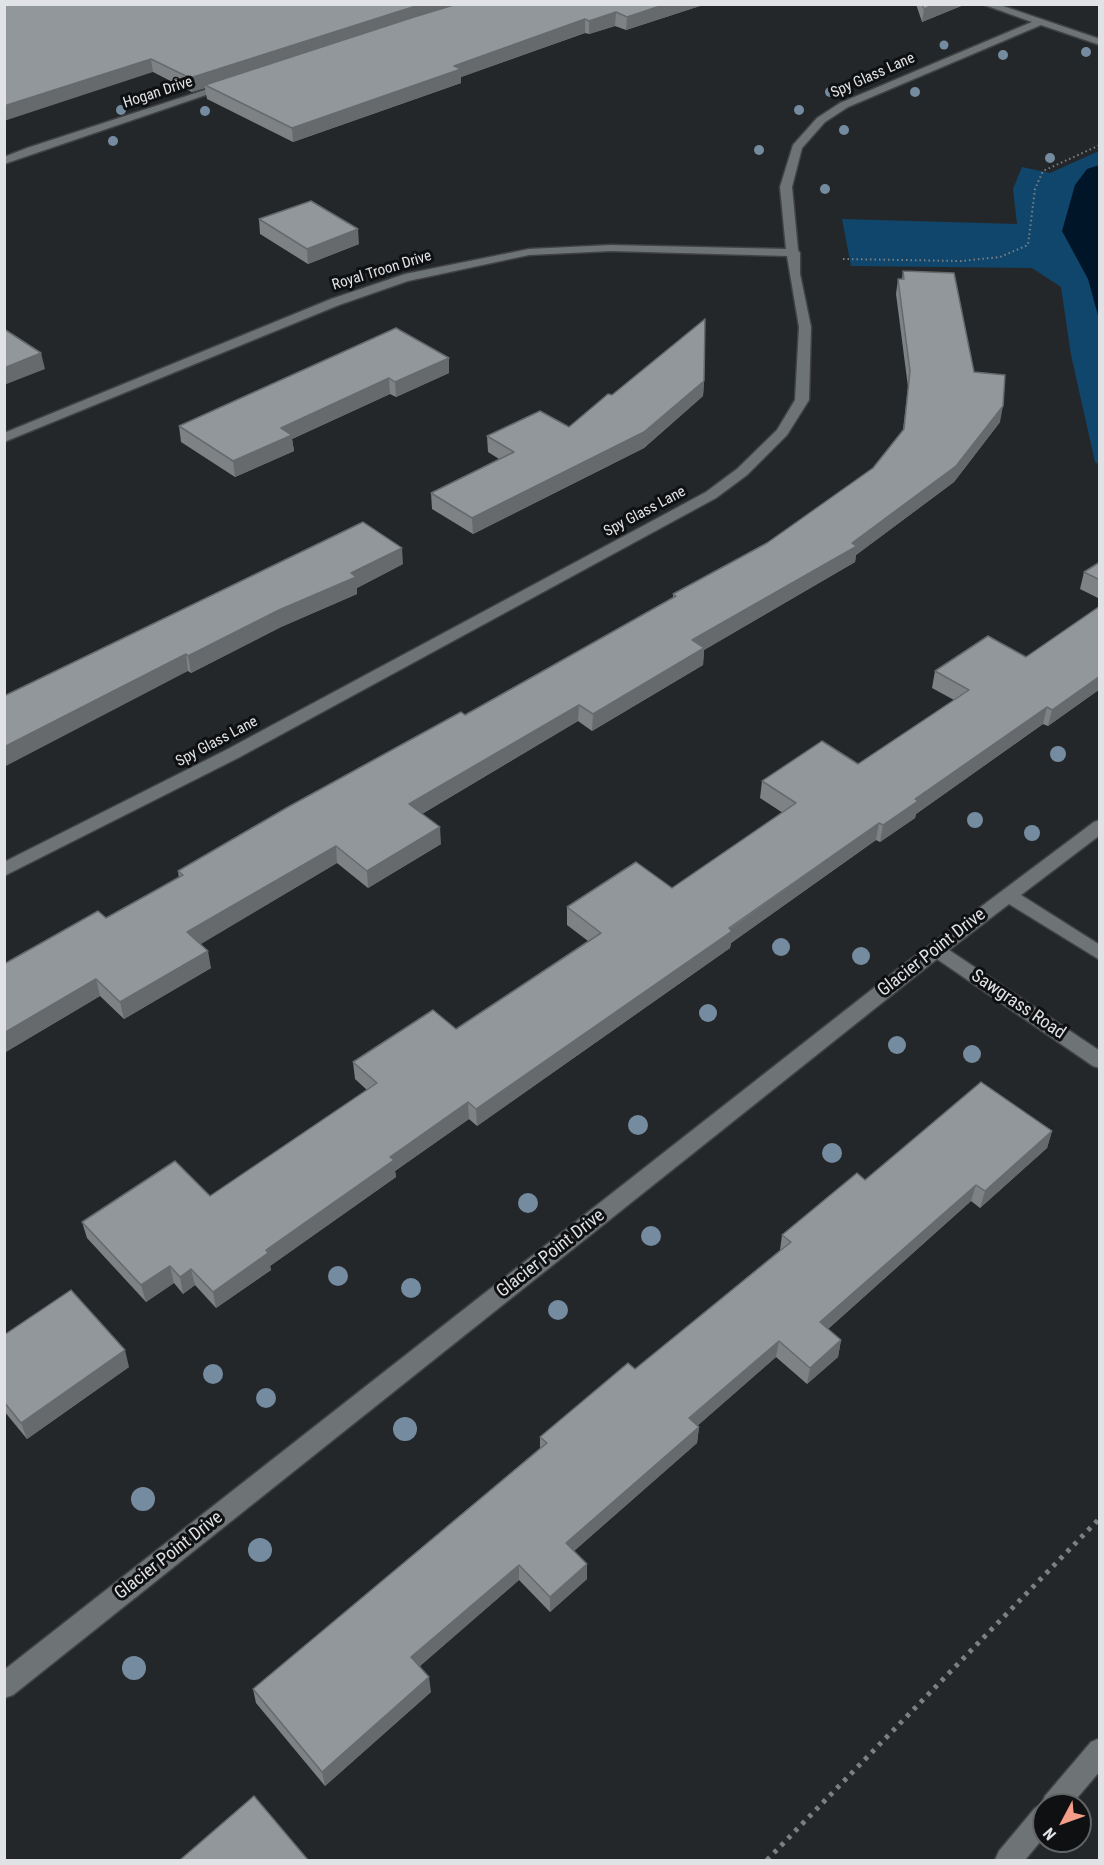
<!DOCTYPE html>
<style>
body{margin:0}
#map{position:relative;width:1104px;height:1865px;overflow:hidden;background:#23272a;font-family:"Roboto Condensed",sans-serif}
canvas{display:block}
.frame{position:absolute;inset:0;border:6px solid #e0e2e5;pointer-events:none}
.north{position:absolute;left:1032px;top:1793px;width:60px;height:60px;box-sizing:border-box;background:#0e1011;border:2px solid #626466;border-radius:50%;rotate:229deg;font-size:16px;font-weight:700;line-height:24px;text-align:center;color:#e0e2e5}
.north::after{content:'';display:block;margin:auto;width:21px;height:27px;background:#f49e89;clip-path:polygon(50% 0,100% 100%,50% 72%,0 100%)}
</style>
<div id="map">
<canvas width="1104" height="1865"></canvas>
<div class="frame"></div>
<div class="north">N</div>
</div>
<script>
const g = document.querySelector('canvas').getContext('2d');
g.lineJoin = 'round';
function fill(path, color) { g.fillStyle = color; g.fill(path, 'evenodd'); }
const poly = rows => new Path2D(rows.map(r => 'M' + r).join(''));
function trace(path, color, width, dash) { g.strokeStyle = color; g.lineWidth = width; g.lineCap = dash ? 'butt' : 'round'; g.setLineDash(dash || []); g.stroke(path); }
function write(font, color, halo, rows, align = 'center') {
  g.font = font + ' "Roboto Condensed",sans-serif'; g.lineWidth = 6; g.setLineDash([]); g.textBaseline = 'middle'; g.strokeStyle = halo; g.fillStyle = color; for (const [text, x, y, turn = 0] of rows) {
    g.save(); g.translate(x, y); g.rotate((+turn || 0) * Math.PI / 180); g.textAlign = isNaN(turn) ? turn : align; if (halo) g.strokeText(text, 0, 0); g.fillText(text, 0, 0); g.restore();
  }
}
fill(poly([
 [1099,151,1099,465,1095,462,1071,355,1061,287,1032,268,851,266,842,219,1017,224,1013,189,1022,167,1050,173]
]), '#11466c');
fill(poly([
 [1099,165,1099,319,1088,279,1062,231,1075,185,1087,169]
]), '#001628');
const minor = poly([
 [982,4,997,4,1100,39,1100,45,1041,25,848,107,825,122,802,148,792,187,798,250,800,253,800,274,811,327,809,400,787,435,747,475,716,498,238,758,4,876,4,862,226,750,706,492,737,469,777,430,795,400,799,327,787,256,611,251,529,255,408,281,339,305,4,442,4,433,331,299,405,274,529,249,611,245,786,249,780,187,793,145,817,118,840,103,1032,22,982,4],
 [223,84,232,86,4,164,4,157,27,148,223,84],
 [1100,820,1100,835,1021,895,1100,945,1100,960,1009,904,949,950,1100,1051,1100,1068,1093,1066,937,959,13,1695,4,1698,4,1670,898,969,1094,822,1100,820],
 [1100,1738,1100,1771,1071,1805,1044,1805,1044,1837,1025,1860,995,1860,999,1851,1035,1808,1041,1805,1045,1796,1091,1742,1100,1738]
]);
trace(minor, '#404245', 3);
trace(poly([
 [843,259,961,261,1000,257,1028,245,1035,189,1043,171,1100,145]
]), '#7c8083', 2, [1.5, 3]);
trace(poly([
 [767,1860,1100,1518]
]), '#7c8083', 5, [4, 6]);
fill(minor, '#6e7376');
g.fillStyle = '#758b9f';
for (const [x, y, r] of [
 [944,45,4.5],
 [1086,52,5],
 [1003,55,5],
 [830,92,5],
 [915,92,5],
 [121,110,5],
 [799,110,5],
 [205,111,5],
 [844,130,5],
 [113,141,5],
 [759,150,5],
 [1050,158,5],
 [825,189,5],
 [1058,754,8],
 [975,820,8],
 [1032,833,8],
 [781,947,9],
 [861,956,9],
 [708,1013,9],
 [897,1045,9],
 [972,1054,9],
 [638,1125,10],
 [832,1153,10],
 [528,1203,10],
 [651,1236,10],
 [338,1276,10],
 [411,1288,10],
 [558,1310,10],
 [213,1374,10],
 [266,1398,10],
 [405,1429,12],
 [143,1499,12],
 [260,1550,12],
 [134,1668,12]
]) { g.beginPath(); g.arc(x, y, r, 0, 2 * Math.PI); g.fill(); }
fill(poly([
 [4,4,706,4,626,30,615,26,589,34,585,33,461,77,461,83,293,142,207,99,205,88,192,92,153,72],
 [916,4,966,4,922,22],
 [259,219,359,244,308,264,260,234],
 [903,271,974,372,1000,422,954,482,856,555,855,562,704,650,703,665,592,731,578,721,422,814,441,844,368,888,337,863,200,944,211,968,124,1019,100,996,4,1053,4,964,106,918,179,878,178,871,465,715,673,598,673,594,767,543,873,468,903,430,908,387,896,294,898,279,902,279],
 [449,358,449,373,396,397,390,394,292,439,294,451,235,477,181,442,179,426],
 [704,381,703,396,644,448,473,534,432,509,431,493,499,459,488,452,487,436,569,427,612,395],
 [1100,562,1100,599,1080,589,1084,572],
 [403,564,357,588,357,594,281,627,191,673,188,671,4,696],
 [1100,606,1100,689,1048,726,1043,724,916,814,915,818,880,842,876,840,731,943,730,948,477,1126,469,1119,395,1171,396,1177,270,1266,271,1270,216,1308,195,1285,183,1294,174,1283,146,1302,87,1238,82,1222,210,1196,367,1090,355,1079,353,1062,456,1029,588,941,567,925,567,907,672,888,783,813,760,798,762,781,858,764,954,700,932,688,935,671,1026,657],
 [1052,1131,1047,1148,980,1208,971,1201,828,1329,841,1340,838,1357,807,1384,776,1357,697,1426,699,1427,697,1443,574,1551,587,1579,550,1612,519,1580,420,1666,431,1692,325,1786,256,1703,253,1689,540,1448,540,1437,635,1369,780,1250,782,1235,865,1180],
 [4,1335,129,1367,27,1439,4,1411]
]), '#7e8285');
fill(poly([
 [422,4,470,4,205,85,205,88,192,92,190,78],
 [666,4,706,4,626,30,627,17],
 [935,4,966,4,922,22,924,9],
 [616,12,615,26,589,34,589,21],
 [585,19,585,33,461,77,461,83,293,142,292,128,454,66],
 [151,59,153,72,4,121,4,106],
 [358,229,359,244,308,264,307,249],
 [41,353,45,369,4,385,4,368],
 [449,358,449,373,396,397,395,382],
 [389,378,390,394,292,439,294,451,235,477,233,461,281,428],
 [704,381,703,396,644,448,473,534,472,518],
 [1003,406,1000,422,954,482,856,555,855,562,704,650,703,665,592,731,593,714],
 [402,548,403,564,357,588,357,594,281,627,191,673,188,656],
 [186,654,188,671,4,767,4,747],
 [1100,676,1100,689,1048,726,1052,710],
 [579,705,578,721,410,821,409,804],
 [1047,707,1043,724,916,814,915,818,880,842,883,825,915,799],
 [879,823,876,840,731,943,730,948,477,1126,476,1109],
 [440,827,441,844,368,888,367,871],
 [336,846,337,863,191,950,187,932],
 [208,951,211,968,124,1019,120,1002],
 [96,979,100,996,4,1053,4,1033],
 [468,1102,469,1119,395,1171,396,1177,270,1266,271,1270,216,1308,213,1292,266,1250,390,1157],
 [1052,1131,1047,1148,980,1208,985,1191],
 [976,1185,971,1201,817,1339,820,1322],
 [170,1266,174,1283,146,1302,141,1285],
 [191,1269,195,1285,183,1294,180,1277],
 [841,1340,838,1357,807,1384,810,1368],
 [779,1341,776,1357,688,1434,689,1418],
 [125,1350,129,1367,27,1439,21,1423],
 [699,1427,697,1443,566,1558,566,1543],
 [587,1564,587,1579,550,1612,550,1597],
 [519,1565,519,1580,413,1672,411,1657],
 [429,1677,431,1692,325,1786,322,1772]
]), '#666a6c');
const building = poly([
 [4,4,422,4,190,78,151,59,4,106,4,4],
 [457,4,666,4,627,17,616,12,589,21,585,19,454,66,461,69,292,128,205,85,414,17,457,4],
 [922,4,935,4,924,9,922,4],
 [311,201,358,229,307,249,259,219,311,201],
 [903,271,954,273,974,372,1005,375,1003,406,956,466,852,543,857,546,692,640,704,648,593,714,579,705,409,804,440,827,367,871,336,846,187,932,208,951,120,1002,96,979,4,1033,4,964,98,911,106,918,183,875,178,871,288,807,461,712,465,715,676,596,673,594,767,543,873,468,904,429,910,371,898,279,904,279,903,271],
 [705,319,704,381,644,432,472,518,431,493,514,452,487,436,540,411,569,427,608,394,612,395,705,319],
 [396,328,449,358,395,382,389,378,281,428,292,435,233,461,179,426,396,328],
 [4,329,41,353,4,368,4,329],
 [363,522,402,548,351,573,356,577,279,610,188,656,186,654,4,747,4,696,363,522],
 [1100,562,1100,580,1084,572,1100,562],
 [1100,606,1100,676,1052,710,1047,707,915,799,918,801,883,825,879,823,729,928,732,931,476,1109,468,1102,390,1157,394,1160,266,1250,268,1253,213,1292,191,1269,180,1277,170,1266,141,1285,82,1222,175,1161,210,1196,377,1083,353,1062,433,1010,456,1029,601,933,567,907,636,862,672,888,796,803,762,781,822,741,858,764,969,690,935,671,988,636,1026,657,1100,606],
 [981,1082,1052,1131,985,1191,976,1185,820,1322,841,1340,810,1368,779,1341,689,1418,699,1427,566,1543,587,1564,550,1597,519,1565,411,1657,429,1677,322,1772,253,1689,547,1443,540,1437,628,1363,635,1369,791,1242,782,1235,857,1173,865,1180,981,1082],
 [71,1290,125,1350,21,1423,4,1402,4,1335,71,1290],
 [254,1796,308,1860,180,1860,254,1796]
]);
fill(building, '#92979b');
trace(building, '#666a6c', 1.5);
write('15px', '#e0e2e5', '#0e1011', [
 ["Spy Glass Lane",873,76,-24],
 ["Hogan Drive",158,93,-18],
 ["Royal Troon Drive",382,271,-17],
 ["Spy Glass Lane",645,512,-28],
 ["Spy Glass Lane",217,742,-28]
]);
write('18px', '#e0e2e5', '#0e1011', [
 ["Glacier Point Drive",932,953,-38],
 ["Sawgrass Road",1018,1005,34],
 ["Glacier Point Drive",551,1254,-38],
 ["Glacier Point Drive",169,1556,-38]
]);
</script>
